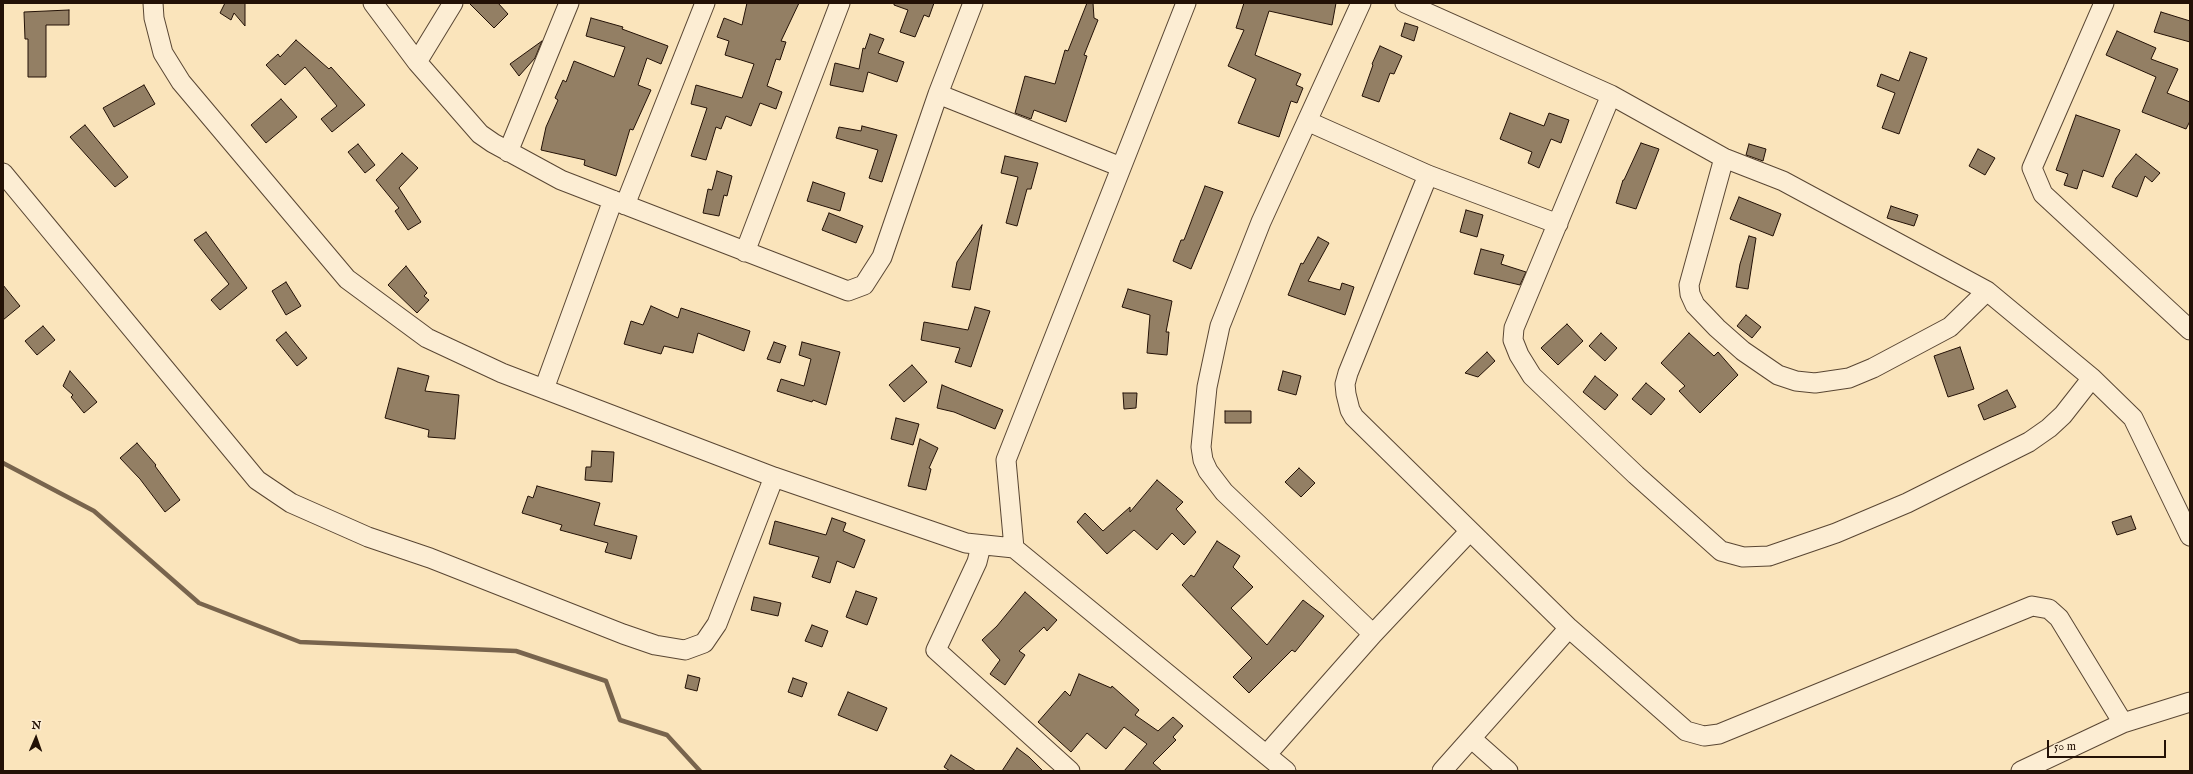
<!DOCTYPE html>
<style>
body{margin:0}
#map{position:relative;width:2193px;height:774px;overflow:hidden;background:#fae4bb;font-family:"IM FELL English",serif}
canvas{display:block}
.frame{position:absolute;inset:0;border:4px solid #231106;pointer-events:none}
.north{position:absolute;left:16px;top:718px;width:40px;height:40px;-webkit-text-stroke:3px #fcedd3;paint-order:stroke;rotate:2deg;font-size:11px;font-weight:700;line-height:16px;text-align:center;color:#231106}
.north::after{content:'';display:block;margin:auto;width:14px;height:18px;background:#231106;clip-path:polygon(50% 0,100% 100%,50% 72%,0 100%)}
.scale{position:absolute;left:2047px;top:740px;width:119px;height:18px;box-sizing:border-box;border:2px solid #231106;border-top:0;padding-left:5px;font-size:12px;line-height:14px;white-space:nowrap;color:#231106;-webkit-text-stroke:3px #fcedd3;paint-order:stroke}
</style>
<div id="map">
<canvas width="2193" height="774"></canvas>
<div class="frame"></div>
<div class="north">N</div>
<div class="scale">50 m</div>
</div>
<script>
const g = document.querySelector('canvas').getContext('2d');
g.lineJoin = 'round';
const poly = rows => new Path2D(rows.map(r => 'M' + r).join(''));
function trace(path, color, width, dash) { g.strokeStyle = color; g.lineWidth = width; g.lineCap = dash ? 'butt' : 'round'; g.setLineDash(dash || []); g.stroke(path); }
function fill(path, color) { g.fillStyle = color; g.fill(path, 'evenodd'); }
trace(poly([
 [3,463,94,511,199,603,300,642,516,651,606,681,620,720,667,735,700,771]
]), '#78644d', 4.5);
const building = poly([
 [225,3,245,3,245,26,234,13,231,20,220,13,225,3],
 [469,3,498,3,508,14,494,28,469,3],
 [747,3,799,3,781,41,786,42,780,60,776,59,767,86,782,92,776,109,760,103,751,126,726,116,721,129,716,127,706,160,691,156,707,108,691,104,696,85,742,98,754,64,725,55,729,41,717,37,724,18,742,25,747,3],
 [894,3,934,3,929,17,924,15,915,37,900,32,908,10,894,5,894,3],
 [1087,3,1093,3,1094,18,1098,20,1084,55,1087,56,1066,122,1034,110,1031,119,1015,113,1025,76,1055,84,1065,50,1068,51,1087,3],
 [1244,3,1336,3,1332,25,1269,11,1255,55,1301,74,1296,85,1303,88,1297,103,1291,101,1279,137,1238,123,1256,79,1228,66,1244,30,1236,28,1244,3],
 [69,10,69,25,46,25,46,77,28,77,28,39,25,39,24,12,69,10],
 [2161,12,2190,21,2190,42,2154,32,2161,12],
 [591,18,623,27,622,29,668,46,661,64,647,58,638,85,651,90,633,130,630,129,616,176,584,165,585,160,541,150,546,127,558,100,555,98,563,80,566,82,574,61,614,77,625,47,586,36,591,18],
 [1405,23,1418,27,1414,41,1401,36,1405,23],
 [2117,31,2156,48,2151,59,2178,69,2167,93,2190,102,2190,121,2186,129,2142,112,2156,77,2106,55,2117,31],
 [870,34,884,39,878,53,904,62,897,82,868,72,863,92,830,85,835,63,859,69,863,48,865,49,870,34],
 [296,40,329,69,331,67,365,105,332,132,321,119,337,106,305,67,285,85,266,65,278,54,280,57,296,40],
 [542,41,535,58,519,76,510,64,542,41],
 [1380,46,1402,56,1394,74,1390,73,1379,102,1362,96,1373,65,1372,64,1380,46],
 [1910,52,1927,58,1899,134,1882,128,1895,93,1877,86,1881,74,1899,81,1910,52],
 [144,85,155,104,114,127,103,108,144,85],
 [281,99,297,117,266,143,251,125,281,99],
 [1510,113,1544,126,1549,113,1569,120,1561,143,1551,139,1539,168,1528,163,1532,152,1500,139,1510,113],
 [2076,115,2120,130,2103,177,2083,170,2077,189,2064,185,2068,174,2056,170,2076,115],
 [85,125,128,177,115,187,70,137,85,125],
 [862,126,897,135,882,182,869,178,878,150,836,138,839,127,861,131,862,126],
 [1641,143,1659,149,1636,209,1616,203,1623,180,1624,180,1641,143],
 [358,144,375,165,365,173,348,152,358,144],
 [1749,144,1766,149,1763,161,1746,155,1749,144],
 [1978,149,1995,158,1985,175,1969,166,1978,149],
 [402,153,418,168,399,188,421,222,408,230,395,211,399,208,376,180,402,153],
 [2136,154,2160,173,2152,182,2145,176,2137,197,2112,187,2116,178,2136,154],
 [1005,156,1038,163,1031,189,1027,189,1017,226,1006,223,1018,177,1001,173,1005,156],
 [717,171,732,176,727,196,724,195,719,216,703,213,708,189,712,190,717,171],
 [813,182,845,193,840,211,807,201,813,182],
 [1205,186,1223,192,1191,269,1173,261,1181,240,1184,240,1205,186],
 [1739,197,1781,214,1773,236,1730,219,1739,197],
 [1891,206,1918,215,1914,226,1887,218,1891,206],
 [1466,210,1483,215,1477,237,1460,232,1466,210],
 [829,213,863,226,856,243,822,230,829,213],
 [982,225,970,290,952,287,957,262,982,225],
 [206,232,247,288,220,310,211,300,229,284,194,240,206,232],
 [1749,236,1756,238,1748,289,1736,287,1740,264,1749,236],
 [1318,237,1329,243,1308,281,1340,290,1342,283,1354,287,1345,315,1288,295,1301,263,1303,264,1318,237],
 [1481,249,1504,255,1501,264,1526,272,1520,285,1474,274,1481,249],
 [406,266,427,293,424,296,429,300,417,313,388,285,406,266],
 [286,282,301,306,286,315,272,291,286,282],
 [3,285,20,306,3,320,3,285],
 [1128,289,1172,301,1166,332,1169,332,1167,355,1147,353,1150,315,1122,307,1128,289],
 [651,306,678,318,681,308,750,331,744,351,698,333,693,353,664,346,661,354,624,344,631,321,643,325,651,306],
 [975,307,990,311,971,367,955,362,960,348,921,340,924,322,968,330,975,307],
 [1746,315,1761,327,1752,338,1737,326,1746,315],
 [1567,324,1583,341,1558,365,1541,348,1567,324],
 [43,326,55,340,37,355,25,341,43,326],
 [286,332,307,358,297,366,276,340,286,332],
 [1601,333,1617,348,1605,361,1589,346,1601,333],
 [1689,333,1714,356,1718,352,1738,375,1700,413,1679,391,1685,386,1661,363,1689,333],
 [774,342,786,346,780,363,767,359,774,342],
 [802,342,840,352,826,405,813,400,812,402,777,391,781,379,804,386,811,359,799,355,802,342],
 [1960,347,1974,389,1948,397,1934,356,1960,347],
 [1487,352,1495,361,1478,377,1465,373,1487,352],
 [912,365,927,382,904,402,889,385,912,365],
 [398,368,429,376,425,391,459,395,455,439,428,437,429,430,385,418,398,368],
 [70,371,97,402,84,413,71,397,73,395,63,386,70,371],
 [1283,371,1301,376,1296,395,1278,390,1283,371],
 [1595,376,1618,395,1605,410,1583,392,1595,376],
 [1646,383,1665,399,1651,415,1632,399,1646,383],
 [942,385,1003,410,995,429,954,412,937,408,942,385],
 [2007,390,2016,407,1984,420,1978,405,2007,390],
 [1123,393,1137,393,1136,408,1124,409,1123,393],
 [1225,411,1251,411,1251,423,1225,423,1225,411],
 [896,418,919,424,913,445,891,439,896,418],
 [920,439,938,448,929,468,931,469,926,490,908,486,920,439],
 [137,443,156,465,155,466,180,500,165,512,140,479,120,458,137,443],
 [592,451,614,452,612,482,585,480,586,467,591,467,592,451],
 [1299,468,1315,483,1301,497,1285,482,1299,468],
 [1157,480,1183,502,1176,509,1196,532,1184,545,1172,533,1157,550,1134,530,1107,554,1077,522,1085,513,1103,531,1130,507,1130,512,1157,480],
 [537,486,600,503,594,525,637,536,631,559,605,552,608,543,560,530,562,525,522,513,528,496,533,498,537,486],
 [2131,516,2136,529,2117,535,2112,522,2131,516],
 [832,518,846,523,843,531,865,540,854,568,837,561,830,583,812,577,819,557,769,544,775,521,826,535,832,518],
 [1217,541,1240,556,1233,567,1253,587,1231,608,1267,645,1303,600,1324,616,1295,652,1292,650,1249,693,1233,677,1252,658,1182,585,1191,575,1194,577,1217,541],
 [856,591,877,598,867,625,846,617,856,591],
 [1025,592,1057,620,1047,631,1044,627,1019,651,1025,655,1005,685,990,674,1000,660,982,640,997,626,1025,592],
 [754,597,781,603,778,616,751,610,754,597],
 [812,625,828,631,822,647,805,641,812,625],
 [1079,674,1111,688,1112,686,1139,710,1135,715,1158,731,1173,717,1183,726,1173,737,1176,740,1153,763,1162,771,1124,771,1147,744,1124,727,1106,749,1087,733,1071,752,1038,722,1065,691,1070,696,1079,674],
 [688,675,700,678,697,691,685,688,688,675],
 [793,678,807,683,802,697,788,692,793,678],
 [848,692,887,708,877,731,838,715,848,692],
 [1017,748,1029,757,1043,771,1002,771,1017,748],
 [951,755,976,771,950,771,944,767,951,755]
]);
fill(building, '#937f64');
trace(building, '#231106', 1);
const street = poly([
 [153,3,154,18,163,53,181,82,347,279,427,338,502,373,774,477,966,543,1014,548],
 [373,3,417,62,480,134,493,143,561,180,848,291,864,285,882,257,938,94,973,3],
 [1186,3,1006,460,1014,548,1286,771],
 [1361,3,1261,222,1220,326,1207,387,1201,447,1203,460,1208,471,1224,492,1373,634],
 [1405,3,1611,95,1724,158,1783,181,1987,291,2092,378,2133,418,2190,536],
 [2104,3,2032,168,2043,194,2190,330],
 [417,62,453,3],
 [938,94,1121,167],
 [1611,95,1514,328,1513,340,1519,355,1532,376,1636,475,1721,551,1743,557,1769,556,1836,533,1907,503,2029,442,2049,428,2063,415,2092,378],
 [1307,121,1428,175,1558,224],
 [508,152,569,3],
 [1724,158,1689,285,1690,294,1695,305,1717,328,1743,351,1778,375,1796,381,1815,383,1849,378,1873,368,1950,327,1987,291],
 [3,173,257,480,291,503,368,537,430,558,623,634,655,645,685,650,704,643,717,624,774,477],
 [1428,175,1348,373,1345,384,1346,394,1350,410,1354,417,1569,628,1686,731,1704,736,1719,734,2032,606,2049,609,2059,618,2123,723],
 [625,205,705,3],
 [745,252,840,3],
 [544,389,613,200],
 [981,546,977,562,936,650,1070,771],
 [1472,739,1508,771],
 [1267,754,1373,634,1470,531],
 [1442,771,1569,628],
 [2021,771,2123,723,2190,702]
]);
trace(street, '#594633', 21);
trace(street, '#fcedd3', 19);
</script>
